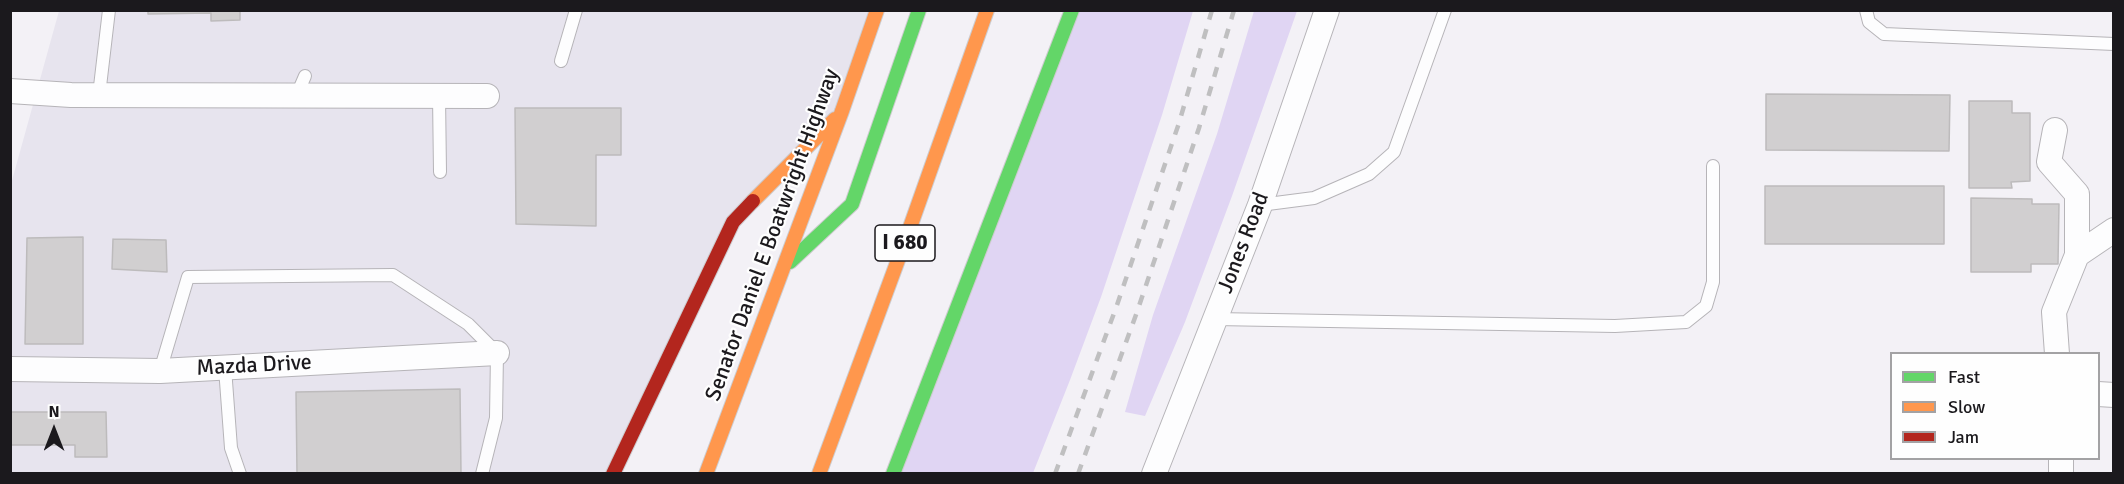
<!DOCTYPE html>
<style>
body{margin:0}
#map{position:relative;width:2124px;height:484px;overflow:hidden;background:#f3f1f6;font-family:Signika,sans-serif}
canvas{display:block}
.frame{position:absolute;inset:0;border:12px solid #1b191d;pointer-events:none}
.legend{position:absolute;left:1890px;top:352px;width:210px;height:108px;box-sizing:border-box;background:#fefefe;border:2px solid #a3a2a4;margin:0;padding:8px 10px;list-style:none;font-size:18px;color:#1b191d}
.legend li{display:flex;align-items:center;gap:12px;height:30px}
.legend b{width:30px;border:2px solid #a3a2a4}
.north{position:absolute;left:24px;top:400px;width:60px;height:60px;-webkit-text-stroke:4px #fefefe;paint-order:stroke;rotate:0deg;font-size:16px;font-weight:700;line-height:24px;text-align:center;color:#1b191d}
.north::after{content:'';display:block;margin:auto;width:21px;height:27px;background:#1b191d;clip-path:polygon(50% 0,100% 100%,50% 72%,0 100%)}
</style>
<div id="map">
<canvas width="2124" height="484"></canvas>
<div class="frame"></div>
<ul class="legend">
<li><b style="height:8px;background:#63d668"></b>Fast</li>
<li><b style="height:8px;background:#ff974d"></b>Slow</li>
<li><b style="height:8px;background:#b3261e"></b>Jam</li>
</ul>
<div class="north">N</div>
</div>
<script>
const g = document.querySelector('canvas').getContext('2d');
g.lineJoin = 'round';
function fill(path, color) { g.fillStyle = color; g.fill(path, 'evenodd'); }
const poly = rows => new Path2D(rows.map(r => 'M' + r).join(''));
function trace(path, color, width, dash) { g.strokeStyle = color; g.lineWidth = width; g.lineCap = dash ? 'butt' : 'round'; g.setLineDash(dash || []); g.stroke(path); }
function write(font, color, halo, rows, align = 'center') {
  g.font = font + ' Signika,sans-serif'; g.lineWidth = 4.5; g.setLineDash([]); g.textBaseline = 'middle'; g.strokeStyle = halo; g.fillStyle = color; for (const [text, x, y, turn = 0] of rows) {
    g.save(); g.translate(x, y); g.rotate((+turn || 0) * Math.PI / 180); g.textAlign = isNaN(turn) ? turn : align; if (halo) g.strokeText(text, 0, 0); g.fillText(text, 0, 0); g.restore();
  }
}
fill(poly([
 [59,11,877,11,842,111,733,222,613,473,11,474,11,184]
]), '#e7e4ee');
fill(poly([
 [1072,11,1193,11,1162,115,1101,297,1070,380,1033,473,893,474],
 [1254,11,1297,11,1232,196,1185,322,1145,416,1125,412,1153,315,1217,134]
]), '#e0d5f3');
const building = poly([
 [148,10,240,10,240,20,211,21,211,13,148,14,148,10],
 [1766,94,1950,95,1949,151,1766,150,1766,94],
 [1969,101,2012,101,2012,113,2030,113,2030,181,2011,182,2012,188,1969,188,1969,101],
 [515,108,621,108,621,155,596,155,596,226,516,224,515,108],
 [1765,186,1944,186,1944,244,1765,244,1765,186],
 [1971,198,2032,199,2032,204,2059,204,2058,264,2031,264,2031,272,1971,272,1971,198],
 [83,237,83,344,25,344,27,238,83,237],
 [113,239,166,240,167,272,112,269,113,239],
 [460,389,461,474,297,474,296,392,460,389],
 [10,412,106,412,107,457,75,457,75,445,10,445,10,412]
]);
fill(building, '#d1cfd0');
trace(building, '#bdbbbc', 1.5);
const lane = poly([
 [1866,10,1869,22,1884,34,2114,44],
 [561,61,576,10],
 [99,95,109,10],
 [439,96,440,172],
 [296,97,305,76],
 [1260,205,1314,198,1369,174,1394,152,1445,10],
 [1215,319,1615,326,1686,322,1706,306,1713,282,1713,166],
 [225,368,231,448,240,474],
 [160,371,188,277,393,275,468,324,497,353,496,418,482,474]
]);
const street = poly([
 [10,91,71,95,487,96],
 [2055,130,2049,162,2077,194,2077,255],
 [2057,354,2054,312,2077,255,2114,230],
 [10,369,160,371,497,353],
 [2098,394,2114,395],
 [2061,458,2061,474],
 [1154,474,1260,205,1327,10]
]);
const fast = poly([
 [790,262,852,204,919,10],
 [893,474,1072,10]
]);
const slow = poly([
 [753,201,835,119],
 [706,474,842,111,877,10],
 [819,474,908,233,987,10]
]);
const jam = poly([
 [613,474,733,222,753,201]
]);
trace(lane, '#b6b4b8', 14);
trace(street, '#b6b4b8', 26);
trace(fast, '#cdcccf', 16);
trace(slow, '#cdcccf', 16);
trace(jam, '#cdcccf', 16);
trace(lane, '#fdfdfe', 12);
trace(street, '#fdfdfe', 24);
trace(fast, '#63d668', 14);
trace(slow, '#ff974d', 14);
trace(jam, '#b3261e', 14);
trace(poly([
 [1055,474,1117,305,1179,123,1212,10],
 [1078,474,1137,312,1199,128,1234,10]
]), '#bfbfc0', 4.5, [10, 10]);
for (const [x, y, w] of [
 [905,243,60]
]) { const box = new Path2D(); box.roundRect(x - w / 2, y - 18, w, 36, 4.5); g.fillStyle = '#fefefe'; g.fill(box); trace(box, '#1b191d', 1.5); }
write('bold 21px', '#1b191d', null, [
 ["I 680",905,243]
]);
write('22px', '#1b191d', '#fefefe', [
 ["Senator Daniel E Boatwright Highway",773,235,-70],
 ["Jones Road",1244,243,-69],
 ["Mazda Drive",254,366,-3]
]);
</script>
